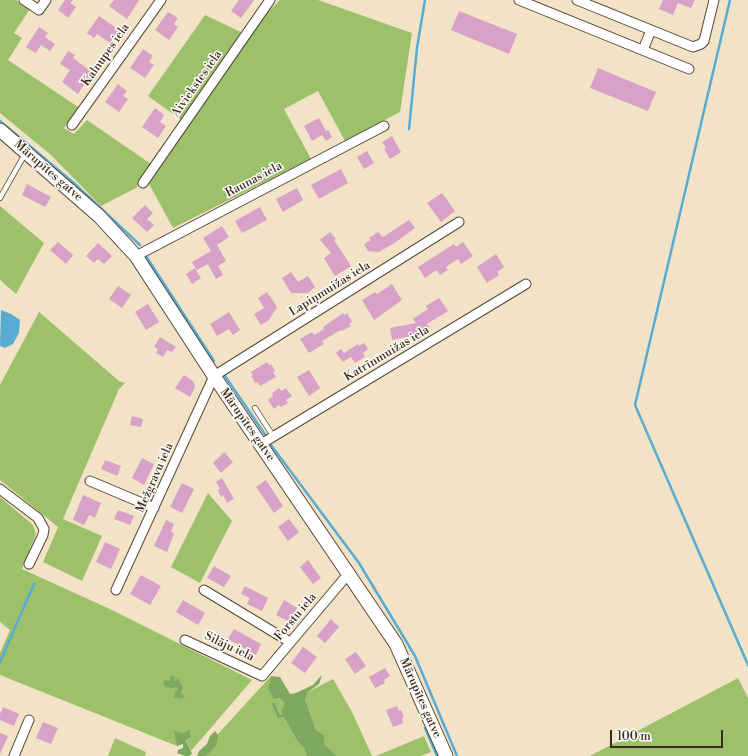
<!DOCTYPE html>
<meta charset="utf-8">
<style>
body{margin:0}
#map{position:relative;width:748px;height:756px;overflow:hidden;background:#f2e3c6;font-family:"Libre Bodoni",serif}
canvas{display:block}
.scale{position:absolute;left:610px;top:730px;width:113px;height:18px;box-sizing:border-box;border:2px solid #3b2a1e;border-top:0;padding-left:5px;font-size:12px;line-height:14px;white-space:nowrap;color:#3b2a1e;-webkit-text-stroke:3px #fdfcf7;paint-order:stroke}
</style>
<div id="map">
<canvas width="748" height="756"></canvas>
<div class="scale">100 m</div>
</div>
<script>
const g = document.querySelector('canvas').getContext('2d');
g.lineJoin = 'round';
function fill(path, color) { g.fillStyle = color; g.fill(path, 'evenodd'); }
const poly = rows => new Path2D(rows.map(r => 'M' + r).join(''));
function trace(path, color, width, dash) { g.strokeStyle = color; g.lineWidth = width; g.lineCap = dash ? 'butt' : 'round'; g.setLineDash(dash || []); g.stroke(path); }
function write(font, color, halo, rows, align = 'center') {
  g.font = font + ' "Libre Bodoni",serif'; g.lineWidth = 3; g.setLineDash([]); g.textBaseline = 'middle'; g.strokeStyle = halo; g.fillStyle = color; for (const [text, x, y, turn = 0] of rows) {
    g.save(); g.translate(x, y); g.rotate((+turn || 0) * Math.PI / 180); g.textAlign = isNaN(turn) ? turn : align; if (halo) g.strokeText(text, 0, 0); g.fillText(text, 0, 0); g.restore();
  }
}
fill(poly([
 [0,0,16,0,30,9,14,33,22,38,8,60,78,107,64,128,74,134,87,120,151,164,136,188,101,206,51,155,0,113],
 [280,0,318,0,412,33,400,112,345,141,318,91,284,109,311,159,173,228,148,182,264,16],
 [205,15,245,34,183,121,148,96],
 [0,206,44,243,16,294,0,280],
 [39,312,119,381,125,383,119,389,63,519,102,536,82,581,43,562,58,527,0,480,0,385],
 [208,493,232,521,200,583,171,567],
 [0,497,33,525,36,534,22,569,112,610,252,680,191,751,186,739,176,738,177,746,0,675,0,653,10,630,0,622],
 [271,676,268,688,286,705,282,714,280,715,275,703,271,703,278,719,284,717,297,741,304,748,307,756,206,756,218,734],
 [738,678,748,698,748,756,590,756],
 [333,679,352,712,372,756,337,756,324,744,324,735,316,730,305,699,308,692],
 [424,736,431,752,421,756,376,756],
 [115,738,146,752,145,756,108,756]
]), '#9dc16b');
fill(poly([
 [322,675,319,684,308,692,305,699,316,730,324,735,324,744,337,756,307,756,304,748,297,741,284,717,278,719,271,703,275,703,280,715,282,714,282,710,285,704,279,698,274,699,268,688,271,676,280,677,290,694,296,693,313,685],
 [170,676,175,677,174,682,178,678,183,688,180,693,185,696,182,699,174,697,175,692,178,690,177,687,171,688,166,687,163,684,164,680,170,681],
 [189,730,191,737,186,740,192,754,189,756,185,756,177,753,178,750,183,748,183,744,177,746,174,731,183,733],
 [215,731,218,735,216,746,206,756,197,756,199,751,207,744,210,736]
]), '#7ea75f');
fill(poly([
 [1,310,11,314,20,320,19,333,13,344,5,348,0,346]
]), '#58abd3');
trace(poly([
 [730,0,635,405,748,665],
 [0,121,75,184,140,245],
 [409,129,417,48,425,0],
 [146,256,214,361],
 [225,376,266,436],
 [271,445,359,563,415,656,457,756],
 [0,662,34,584],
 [425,728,437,756]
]), '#58abd3', 2.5);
fill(poly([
 [65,0,73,0,70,3,76,7,68,18,58,10],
 [114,0,139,0,127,19,109,6],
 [239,0,254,0,241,18,231,11],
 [663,0,695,0,691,8,678,3,673,15,659,9],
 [459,11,517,34,509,54,451,30],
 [168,12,178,18,174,24,178,27,169,40,155,30],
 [99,16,119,30,110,43,97,34,94,38,87,33],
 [39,27,48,33,45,37,55,44,50,51,41,45,36,53,26,47],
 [143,49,153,56,149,62,154,65,145,78,130,68],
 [68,51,75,55,73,58,92,72,78,94,62,82,70,70,60,64],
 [598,68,656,92,648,111,590,88],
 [118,84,127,91,123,96,128,99,119,112,105,102],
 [155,108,164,115,160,122,166,126,158,138,142,127],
 [319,118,326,131,328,130,332,137,326,141,322,135,312,141,304,126],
 [392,136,401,152,390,159,384,149,386,148,382,142],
 [367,151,374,163,364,169,357,157],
 [341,169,348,183,319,199,311,185],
 [27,184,51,197,45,207,22,195],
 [297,188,303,200,283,212,276,199],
 [442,193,455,211,441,222,427,203],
 [145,205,153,213,147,219,154,225,147,232,132,218],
 [260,207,267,220,242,233,235,221],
 [409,220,415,228,396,242,379,252,368,251,364,244,371,240,369,238,378,232,383,237],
 [222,226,229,237,217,245,226,261,218,266,223,275,216,279,208,264,197,270,192,262,211,251,203,238],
 [330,232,336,239,334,240,351,266,335,276,324,258,331,253,320,240],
 [58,242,73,255,66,264,50,250],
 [463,242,473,256,461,264,458,259,446,267,448,270,440,275,436,270,425,278,418,267,454,244,456,247],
 [98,243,112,256,104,264,98,259,94,263,86,256],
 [496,254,504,267,497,272,499,275,487,283,477,267],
 [195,268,201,278,192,284,186,274],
 [291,272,298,282,308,276,315,287,308,293,291,293,282,278],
 [392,284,402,300,374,320,362,300,375,292,377,294],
 [118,286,131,295,122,308,109,299],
 [267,292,277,307,269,320,261,325,254,314,264,308,258,298],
 [439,298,448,311,427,324,429,327,416,335,392,340,390,328,416,323,413,319,428,309,426,306],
 [148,304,159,322,146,330,135,312],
 [229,312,240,330,233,335,229,329,217,336,210,324],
 [343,313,345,315,347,313,352,322,349,324,351,326,342,331,341,330,322,341,324,344,309,353,300,339,312,332,314,335,324,329,323,327],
 [160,337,176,347,172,352,167,350,163,357,156,353,158,349,154,347],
 [364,343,368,349,363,353,365,357,355,363,351,357,343,362,336,353,341,349,344,353,358,344,359,346],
 [267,362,269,365,271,364,275,371,273,372,276,377,260,386,257,382,255,383,251,376,253,375,251,372],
 [309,370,320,388,309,396,297,377],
 [184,375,193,381,195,387,190,397,175,388],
 [279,388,281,391,286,388,292,396,286,400,288,403,281,407,279,405,274,409,268,400,273,396,272,393],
 [132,416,143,419,141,427,130,425],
 [224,452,233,462,221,473,213,463],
 [142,458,154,464,144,485,132,478],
 [105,460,121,466,117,476,101,469],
 [222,478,234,499,227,503,223,495,221,497,218,490,220,489,216,482],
 [266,480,283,506,274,513,256,487],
 [182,483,194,489,182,513,170,507],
 [83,495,101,503,95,518,89,515,84,525,73,520],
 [118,510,134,516,130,525,114,519],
 [289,519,299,532,288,541,278,527],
 [166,520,174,524,171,532,174,533,167,552,154,546],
 [105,542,120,549,111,569,96,562],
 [308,560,321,578,313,584,300,567],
 [214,566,231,576,224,587,207,578],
 [141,575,161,586,150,605,130,594],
 [245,586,268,598,262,611,247,604,250,598,241,594],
 [183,600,205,613,198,625,176,612],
 [284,600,297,608,290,622,276,615],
 [331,619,339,627,325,643,317,636],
 [234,629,261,644,256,655,228,639],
 [303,647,317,657,305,673,291,663],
 [356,652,366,666,355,674,345,659],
 [385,668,390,676,384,680,385,683,375,688,369,677],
 [397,706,399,711,401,710,404,717,402,718,403,723,393,727,386,710],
 [3,707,19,714,14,726,0,720,0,714],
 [43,722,58,728,51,744,36,738],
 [0,733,8,736,0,754]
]), '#d8a1c8');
const lane = poly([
 [0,198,25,154],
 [255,408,273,436]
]);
const street = poly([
 [24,0,39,10,46,0],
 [519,0,689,69],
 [577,0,693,47,701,44,704,41,714,0],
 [643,50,651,30],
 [72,125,161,0],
 [143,183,270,0],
 [136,256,384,126],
 [261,444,526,284],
 [90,481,154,508],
 [0,489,38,518,44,529,43,535,29,564],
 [116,590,214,376,459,222],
 [204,590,290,642],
 [185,640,262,676,349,573],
 [14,756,29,720]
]);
const secondary = poly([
 [0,130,99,216,136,256,214,376,396,644,446,756]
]);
trace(lane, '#564637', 6);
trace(street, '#564637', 11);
trace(secondary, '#564637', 15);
trace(lane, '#fff', 4.5);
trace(street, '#fff', 9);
trace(secondary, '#fff', 13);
write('12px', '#3b2a1e', '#fdfcf7', [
 ["Kalnupes iela",106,55,-55],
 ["Aiviekstes iela",197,84,-55],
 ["Mārupītes gatve",48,171,41],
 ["Raunas iela",254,180,-28],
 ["Lapiņmuižas iela",330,289,-32],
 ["Katrīnmuižas iela",387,354,-31],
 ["Mārupītes gatve",247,425,55],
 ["Mežgravu iela",155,478,-66],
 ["Forstu iela",296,617,-50],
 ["Silāju iela",229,647,25],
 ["Mārupītes gatve",420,698,66]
]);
</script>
